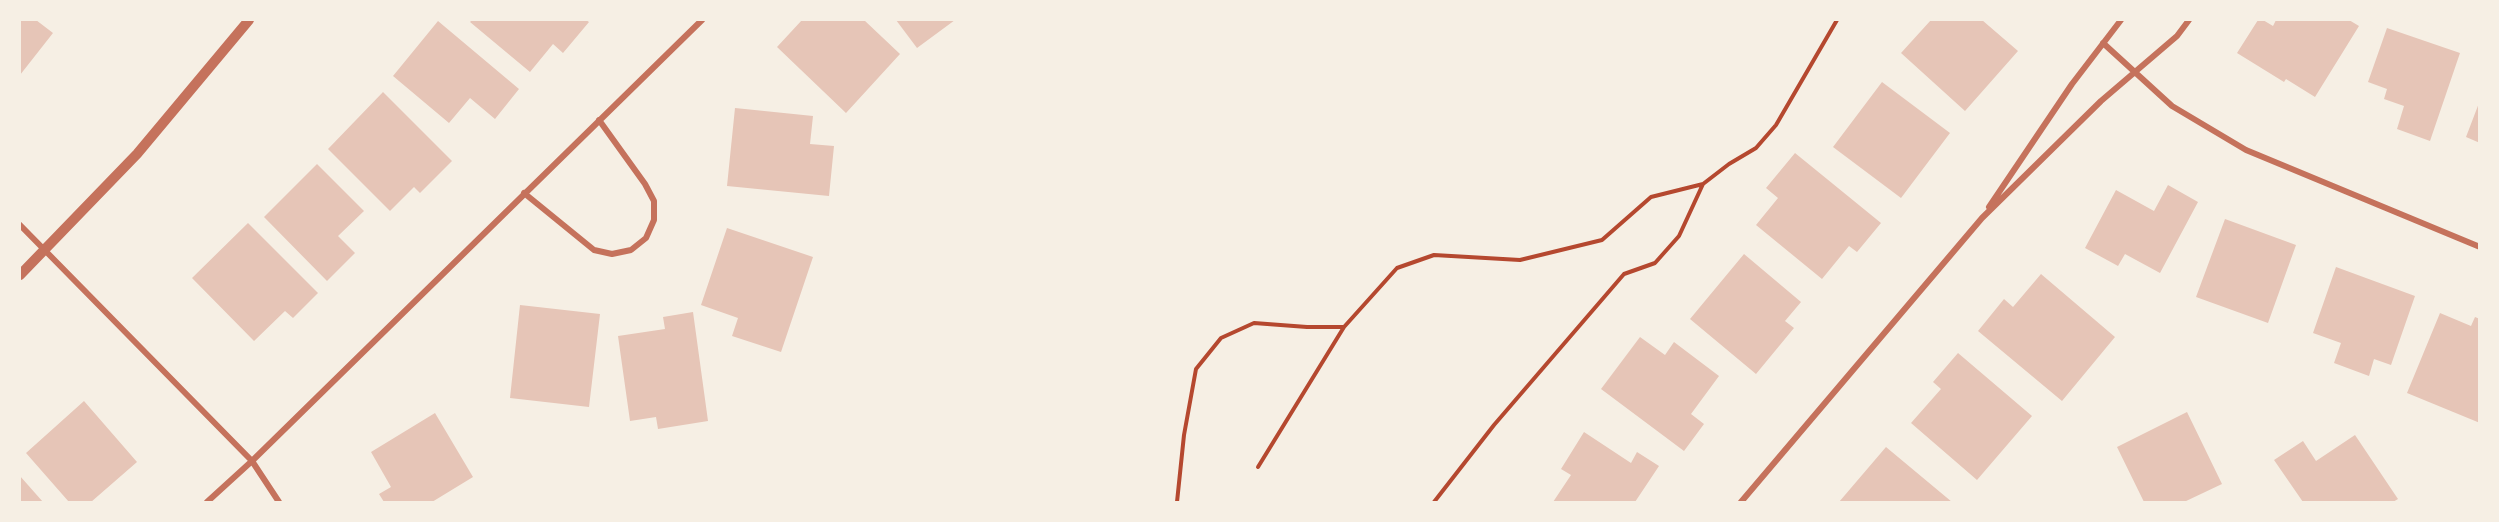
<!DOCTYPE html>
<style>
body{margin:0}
#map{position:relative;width:2499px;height:522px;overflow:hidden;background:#f6efe4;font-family:"Exo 2",sans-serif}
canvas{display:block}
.frame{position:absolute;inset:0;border:21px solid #f6efe4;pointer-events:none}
</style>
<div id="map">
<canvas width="2499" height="522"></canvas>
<div class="frame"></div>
</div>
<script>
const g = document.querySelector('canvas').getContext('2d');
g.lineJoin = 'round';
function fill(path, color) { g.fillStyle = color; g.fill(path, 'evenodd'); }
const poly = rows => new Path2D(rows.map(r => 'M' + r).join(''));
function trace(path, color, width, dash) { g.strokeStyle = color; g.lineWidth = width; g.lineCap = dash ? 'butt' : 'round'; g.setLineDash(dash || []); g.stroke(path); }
fill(poly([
 [20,20,36,20,53,33,20,75],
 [472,20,586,20,589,22,563,53,553,44,530,72,470,22],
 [802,20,864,20,900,54,846,113,777,47],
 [896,20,955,20,917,48],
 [1931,20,1982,20,2018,51,1965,111,1901,53],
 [2258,20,2263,20,2273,26,2276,20,2349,20,2359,26,2315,97,2286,79,2284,82,2237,53],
 [438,21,519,89,495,119,470,98,449,123,393,76],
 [2387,28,2460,53,2430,141,2397,129,2404,106,2384,99,2387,89,2368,82],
 [1882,82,1950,133,1901,198,1833,147],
 [383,92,452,161,420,193,414,187,390,211,328,149],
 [2479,103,2480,103,2480,143,2466,137],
 [735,108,813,116,810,144,834,146,829,196,727,186],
 [1795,153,1881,223,1857,252,1849,246,1822,279,1756,225,1778,198,1766,188],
 [317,164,364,211,338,236,355,253,327,281,264,217],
 [2168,185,2198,202,2160,273,2125,254,2118,266,2085,248,2116,190,2154,211],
 [2225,219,2296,245,2268,323,2196,297],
 [248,223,318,293,293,318,285,311,254,341,192,278],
 [727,228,813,257,781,352,732,336,738,318,701,305],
 [1744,254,1801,302,1785,321,1794,328,1756,374,1690,319],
 [2336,267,2415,296,2391,365,2374,359,2369,376,2334,363,2341,343,2313,333],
 [2041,274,2115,337,2062,401,1978,331,2004,299,2013,307],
 [520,305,600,314,589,407,510,398],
 [693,312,708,421,658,429,656,417,630,421,618,336,665,329,663,317],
 [2440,313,2471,326,2475,317,2480,319,2480,423,2407,393],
 [1640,337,1665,355,1674,342,1719,376,1691,414,1704,424,1684,451,1601,389],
 [1958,353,2032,416,1977,480,1911,423,1941,389,1933,382],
 [84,401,137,462,91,502,69,502,26,453],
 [2187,412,2222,484,2184,502,2144,502,2117,447],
 [435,413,473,477,432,502,384,502,379,494,391,487,371,452],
 [1584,432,1631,463,1637,452,1659,466,1635,502,1553,502,1571,475,1561,469],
 [2355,435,2398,499,2393,502,2303,502,2274,460,2303,441,2316,461],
 [1886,447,1952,502,1839,502],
 [20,476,43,502,20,502]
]), '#e6c5b7');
trace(poly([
 [1258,467,1344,327],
 [1177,502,1184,435,1196,369,1221,338,1254,323,1307,327,1344,327,1397,268,1434,255,1520,260,1602,240,1651,197,1703,184],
 [1434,502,1494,425,1624,274,1655,263,1679,236,1703,184,1729,164,1756,148,1776,125,1837,20]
]), '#b5482f', 4);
trace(poly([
 [2103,43,2172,106,2246,150,2480,247],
 [524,193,594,250,612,254,631,250,646,238,654,220,654,201,645,184,599,120],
 [1989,207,2072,84,2121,20],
 [20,225,252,461,279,502],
 [207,502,252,461,702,20],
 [1741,502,1982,218,2101,101,2177,36,2189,20]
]), '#c5725c', 6);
trace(poly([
 [20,275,137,154,249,20]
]), '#c5725c', 10);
</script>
